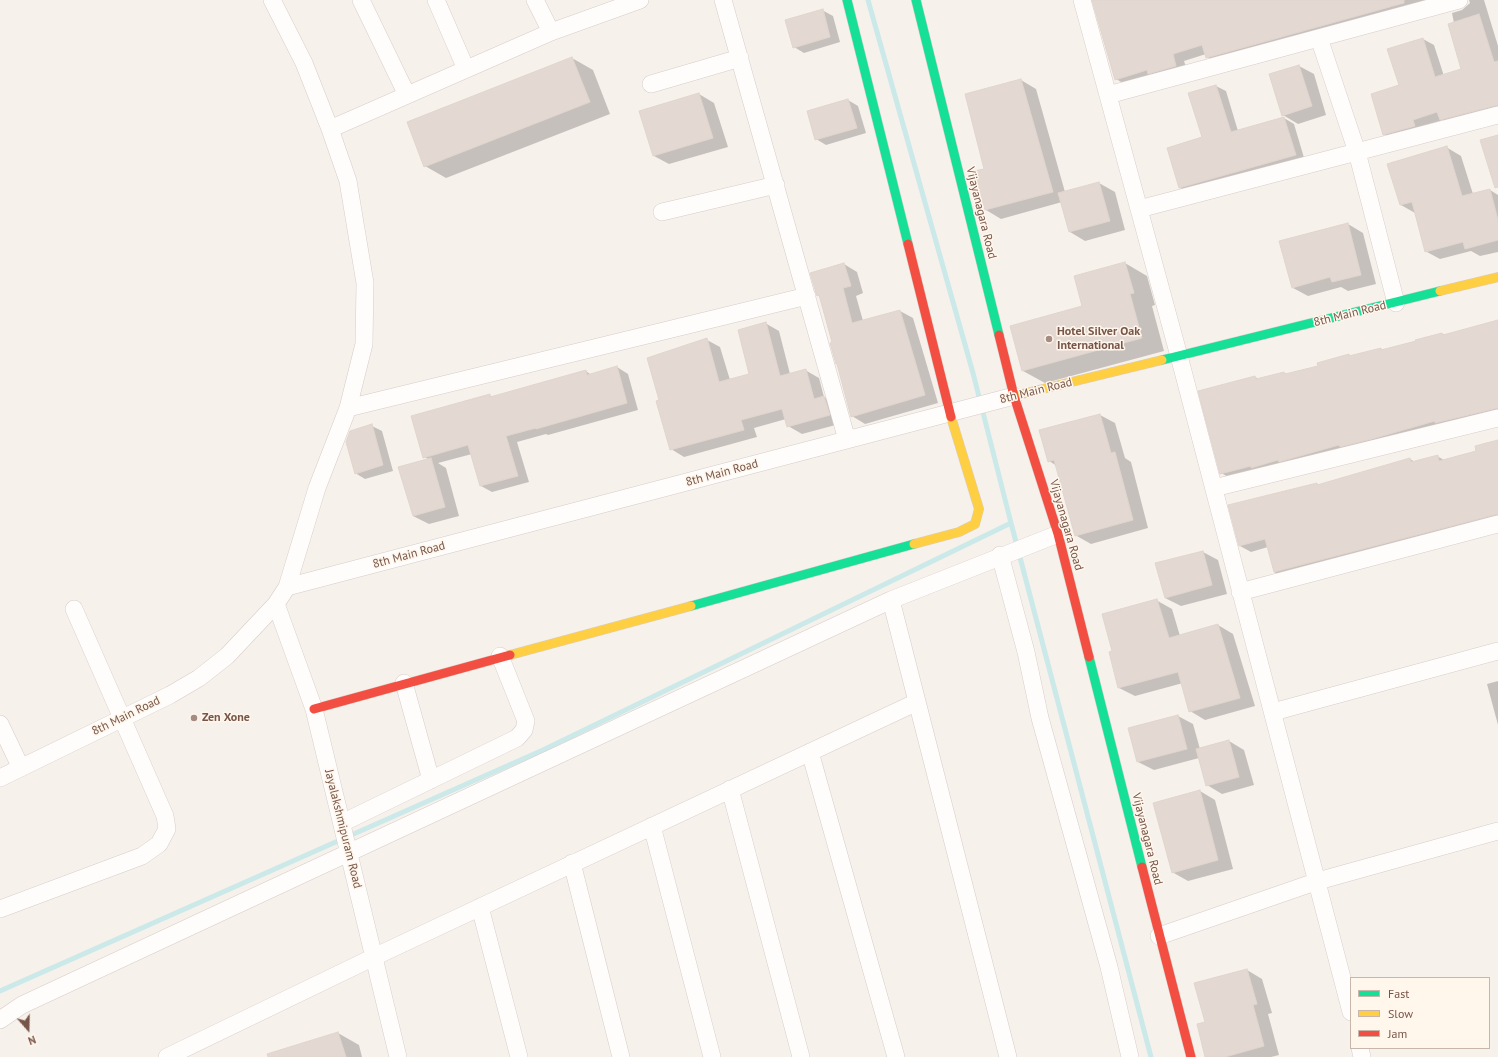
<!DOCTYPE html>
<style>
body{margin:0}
#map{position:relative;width:1498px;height:1057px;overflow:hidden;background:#f7f1eb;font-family:"PT Sans",sans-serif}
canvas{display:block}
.legend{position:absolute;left:1350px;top:977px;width:140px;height:72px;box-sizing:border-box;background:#fff6ec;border:1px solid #c9b6ab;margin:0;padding:5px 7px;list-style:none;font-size:12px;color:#775549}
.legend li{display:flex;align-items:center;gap:8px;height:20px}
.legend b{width:20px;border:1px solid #c9b6ab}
.north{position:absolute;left:8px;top:1009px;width:40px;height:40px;-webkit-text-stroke:3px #fff6ec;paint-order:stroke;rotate:160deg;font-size:11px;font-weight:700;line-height:16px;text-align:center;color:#775549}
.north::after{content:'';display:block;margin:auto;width:14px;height:18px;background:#775549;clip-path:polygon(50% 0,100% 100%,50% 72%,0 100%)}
</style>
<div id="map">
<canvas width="1498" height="1057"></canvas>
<ul class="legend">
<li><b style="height:5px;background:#16e098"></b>Fast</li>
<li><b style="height:5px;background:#ffcf43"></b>Slow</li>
<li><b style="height:5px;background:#f24e42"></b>Jam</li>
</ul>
<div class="north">N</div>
</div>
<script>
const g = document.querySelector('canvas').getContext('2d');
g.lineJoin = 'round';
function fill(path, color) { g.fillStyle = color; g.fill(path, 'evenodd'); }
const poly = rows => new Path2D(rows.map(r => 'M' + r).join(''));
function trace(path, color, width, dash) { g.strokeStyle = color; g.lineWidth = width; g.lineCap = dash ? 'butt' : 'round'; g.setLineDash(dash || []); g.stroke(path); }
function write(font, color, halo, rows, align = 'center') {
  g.font = font + ' "PT Sans",sans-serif'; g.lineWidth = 3; g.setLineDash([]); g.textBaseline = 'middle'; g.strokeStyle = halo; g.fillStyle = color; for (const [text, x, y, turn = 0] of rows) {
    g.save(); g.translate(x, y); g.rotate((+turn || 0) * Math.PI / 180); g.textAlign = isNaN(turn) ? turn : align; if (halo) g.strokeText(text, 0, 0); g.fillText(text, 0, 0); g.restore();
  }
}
fill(poly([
 [1093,0,1460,0,1219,64,1207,57,1206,54,1184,61,1188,73,1128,86,1116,79],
 [1469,0,1484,0,1498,46,1498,115,1452,126,1443,120,1424,126,1396,141,1384,134,1400,86,1423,39,1434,45,1444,76,1463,70,1452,13,1462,10,1470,3],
 [822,10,833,16,840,42,804,53,794,47],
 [572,58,593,70,610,114,446,178,425,166,408,122],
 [1299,66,1314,74,1326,115,1298,124,1283,115],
 [1021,80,1036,89,1065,192,1099,183,1115,192,1125,230,1085,241,1070,232,1062,202,1001,219,986,210,985,169],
 [1216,86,1226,91,1238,131,1284,118,1294,124,1305,161,1190,193,1180,188,1203,138],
 [699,94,714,103,728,147,669,164,654,156],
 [848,100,858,106,866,133,826,145,816,139],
 [1446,147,1461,156,1473,194,1490,190,1498,195,1498,252,1480,256,1471,251,1440,259,1425,251,1415,213,1401,205,1388,164],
 [1348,224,1363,233,1376,284,1348,291,1341,287,1308,296,1293,288],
 [1125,263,1147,276,1155,305,1152,306,1164,351,1045,383,1023,371,1012,326,1083,307],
 [844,264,857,272,863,293,856,296,863,321,900,311,913,318,938,403,865,424,852,416,820,297,818,295],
 [1498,321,1498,416,1232,479,1221,473,1255,377,1259,379,1284,373,1287,375,1319,366,1349,355,1351,357,1381,349,1384,350,1442,334,1445,335],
 [765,323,779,331,790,374,805,370,819,378,824,397,838,405,843,423,802,434,788,426,786,419,754,428,757,437,684,457,671,449,660,401,707,340,720,347,730,380,751,374],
 [617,367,628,374,638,410,548,435,546,434,517,442,529,482,492,492,481,486,472,454,438,463,446,468,459,516,429,524,413,516,428,459,424,457,489,395,493,397,586,371,591,375],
 [1100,415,1115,423,1125,458,1131,462,1148,528,1091,544,1075,535,1057,466,1049,461],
 [372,426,382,431,393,471,365,479,355,473],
 [1498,442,1498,522,1285,578,1274,572,1268,547,1251,552,1240,546,1316,484,1319,485,1410,459,1415,462,1437,456,1444,460,1478,452],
 [1203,552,1218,560,1227,594,1181,606,1165,598],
 [1156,600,1172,609,1180,636,1218,625,1233,634,1255,706,1205,720,1190,711,1183,683,1135,696,1119,688,1114,652],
 [1498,681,1498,725,1487,684],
 [1178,716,1193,724,1200,749,1229,741,1244,750,1254,785,1222,794,1207,785,1199,758,1154,770,1138,762],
 [1200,791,1215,800,1233,869,1188,881,1172,872],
 [1247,970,1262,979,1272,1013,1268,1014,1279,1055,1271,1057,1206,1057,1206,1023],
 [338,1033,359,1045,362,1057,274,1057,272,1053]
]), '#0003');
trace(poly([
 [1011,523,1151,1057],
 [0,991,543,750,1011,523,973,373,868,0]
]), '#cbe9e9', 5);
const building = poly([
 [1092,0,1404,0,1404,3,1206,58,1202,45,1173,54,1176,66,1148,74,1147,70,1115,80,1092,0],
 [823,9,830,37,793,48,785,20,823,9],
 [1479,14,1494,62,1498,61,1498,105,1440,120,1437,112,1413,120,1415,126,1383,135,1371,94,1399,85,1387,49,1423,38,1435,77,1461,69,1448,24,1479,14],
 [572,57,590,102,424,167,407,122,572,57],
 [1299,65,1312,106,1282,116,1269,74,1299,65],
 [1021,79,1053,192,985,210,974,171,984,169,965,94,1021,79],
 [1216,85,1231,132,1284,117,1296,155,1179,188,1167,148,1202,137,1188,93,1216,85],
 [699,93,713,138,653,156,639,111,699,93],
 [848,99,857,128,815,140,807,111,848,99],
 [1498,135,1498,187,1495,188,1480,140,1498,135],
 [1447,146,1462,196,1490,189,1498,220,1498,240,1465,249,1463,242,1425,252,1412,202,1400,205,1387,164,1447,146],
 [1099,182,1110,221,1069,232,1058,193,1099,182],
 [1348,223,1361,275,1332,282,1330,277,1292,288,1279,241,1348,223],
 [1125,262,1134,293,1130,294,1142,338,1022,371,1010,326,1082,306,1074,276,1125,262],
 [844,263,851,286,843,288,852,323,900,310,925,395,851,417,837,364,836,364,830,343,832,342,819,295,817,296,810,273,844,263],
 [1498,320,1498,408,1435,423,1435,421,1372,439,1340,447,1339,445,1279,462,1278,460,1251,468,1251,466,1220,474,1198,391,1255,376,1256,379,1284,372,1285,374,1318,366,1317,363,1349,354,1349,356,1381,348,1381,350,1416,341,1415,340,1442,333,1443,335,1498,320],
 [766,322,780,376,806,369,814,399,824,396,830,415,787,427,782,409,741,420,744,430,670,450,656,401,659,400,647,358,707,338,719,382,749,374,738,330,766,322],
 [617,366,627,403,536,429,536,428,506,436,518,476,480,486,468,445,423,458,411,416,490,394,490,397,586,370,587,375,617,366],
 [1100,414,1111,453,1115,452,1133,520,1075,536,1054,460,1048,462,1039,430,1100,414],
 [372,424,383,465,355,474,346,442,350,431,372,424],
 [1498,440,1498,514,1274,572,1265,539,1239,546,1228,505,1317,483,1317,485,1410,458,1411,462,1438,455,1439,461,1476,451,1475,446,1498,440],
 [431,458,445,507,413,516,398,467,431,458],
 [1203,551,1212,585,1165,598,1155,563,1203,551],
 [1157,599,1169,638,1218,624,1240,698,1189,712,1178,672,1118,688,1109,652,1112,651,1102,614,1157,599],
 [1178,715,1187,749,1137,762,1128,728,1178,715],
 [1229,740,1239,777,1206,786,1196,749,1229,740],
 [1200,790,1218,860,1172,873,1153,803,1200,790],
 [1247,969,1257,1004,1253,1005,1264,1046,1225,1057,1205,1057,1197,1024,1205,1022,1194,983,1247,969],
 [338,1032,346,1057,268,1057,267,1054,338,1032]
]);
fill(building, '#e4d9d2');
trace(building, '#e0d4cd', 1);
const street = poly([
 [361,0,407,95],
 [436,0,466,69],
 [535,0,551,32],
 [723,0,847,440],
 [1082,0,1179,356,1351,1012],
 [1319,38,1357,152,1396,303],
 [651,84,740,58],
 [1108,95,1459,0],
 [330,129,551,32,640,0],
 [1139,209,1498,115],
 [662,212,776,185],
 [348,408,807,296],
 [1214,488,1498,418],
 [1000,555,1026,652,1040,718,1109,967,1130,1057],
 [287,587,1014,396],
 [1240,592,1498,524],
 [891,600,1008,1057],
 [276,604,314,709,398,1057],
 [404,683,431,780],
 [1273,712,1498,651],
 [0,724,21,768],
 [810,752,896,1057],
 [0,778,170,695,199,678,227,656,276,604,287,587,317,488,348,408,364,344,365,283,348,181,330,129,304,63,272,0],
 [730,789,801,1057],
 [342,823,517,738,524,730,526,721,500,656],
 [652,826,712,1057],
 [572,863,621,1057],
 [480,907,519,1057],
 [0,909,142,856,159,844,167,829,165,816,74,609],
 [1159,936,1318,881,1498,831],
 [0,1020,22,1005,891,600,1058,534],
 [1360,1048,1362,1057],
 [167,1057,374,957,917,702]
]);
const fast = poly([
 [847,0,908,244],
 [916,0,999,335],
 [1162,360,1440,291],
 [691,606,914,544],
 [1089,657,1142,867]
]);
const slow = poly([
 [1440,291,1498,277],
 [1014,396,1162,360],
 [914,544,959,532,975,524,979,509,951,417],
 [510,655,691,606]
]);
const jam = poly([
 [908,244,951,417],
 [999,335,1014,396,1058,534,1089,657],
 [314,709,510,655],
 [1142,867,1191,1057]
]);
trace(street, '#d6ccc8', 18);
trace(fast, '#d7cdc7', 10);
trace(slow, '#d7cdc7', 10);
trace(jam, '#d7cdc7', 10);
trace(street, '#fefdfc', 17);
trace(fast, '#16e098', 9);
trace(slow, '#ffcf43', 9);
trace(jam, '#f24e42', 9);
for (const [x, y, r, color] of [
 [1049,339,4,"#a48c82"],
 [194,718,4,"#a48c82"]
]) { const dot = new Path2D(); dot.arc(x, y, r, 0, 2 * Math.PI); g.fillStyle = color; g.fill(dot); trace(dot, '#fff6ec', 1.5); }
write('12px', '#775549', '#fff6ec', [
 ["Vijayanagara Road",981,213,76],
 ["8th Main Road",1350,314,-14],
 ["8th Main Road",1036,391,-14],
 ["8th Main Road",722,473,-15],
 ["Vijayanagara Road",1066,525,74],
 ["8th Main Road",409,555,-15],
 ["8th Main Road",126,716,-26],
 ["Jayalakshmipuram Road",343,829,76],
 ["Vijayanagara Road",1147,839,76]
]);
write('bold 12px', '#775549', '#fff6ec', [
 ["Hotel Silver Oak",1057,332],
 ["International",1057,346],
 ["Zen Xone",202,718]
], 'left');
</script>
